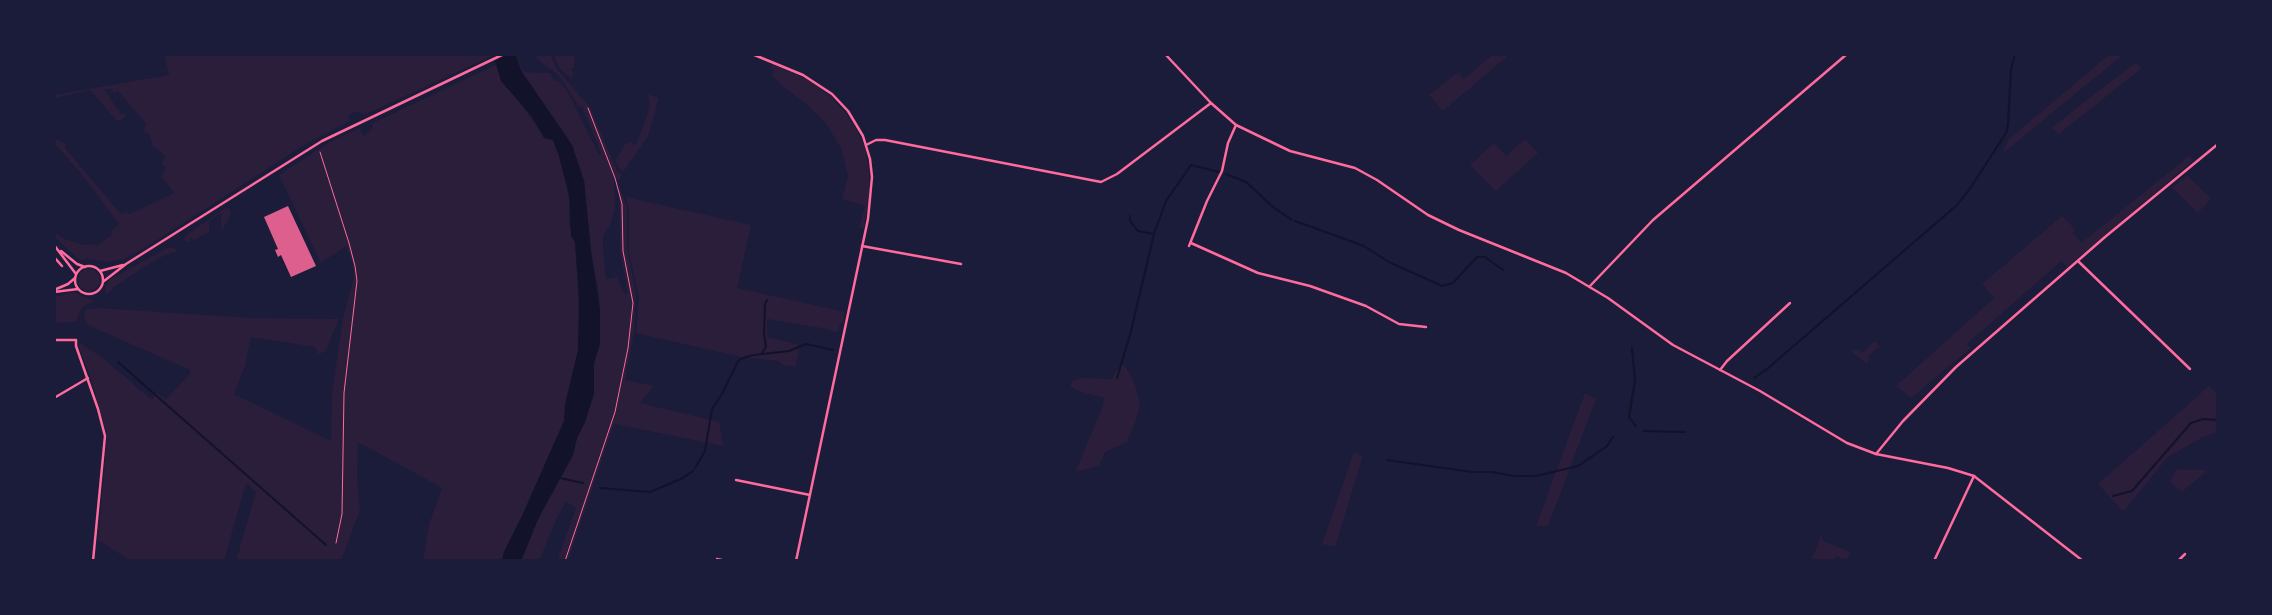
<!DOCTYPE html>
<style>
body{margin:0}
#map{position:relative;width:2272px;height:615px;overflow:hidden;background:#1b1b3a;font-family:"Asap Condensed",sans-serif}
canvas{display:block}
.frame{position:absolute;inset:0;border:56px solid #1b1b3a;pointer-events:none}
</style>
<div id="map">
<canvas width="2272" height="615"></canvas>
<div class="frame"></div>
</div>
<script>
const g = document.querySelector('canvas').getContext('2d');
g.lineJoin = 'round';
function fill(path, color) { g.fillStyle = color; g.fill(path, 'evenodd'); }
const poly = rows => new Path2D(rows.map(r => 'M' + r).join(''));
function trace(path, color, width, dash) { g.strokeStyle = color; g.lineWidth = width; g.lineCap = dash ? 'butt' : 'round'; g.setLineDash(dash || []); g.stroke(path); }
fill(poly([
 [164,54,493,54,494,55,364,115,357,111,348,115,350,121,304,145,143,249,124,259,108,262,88,259,80,260,54,237,54,232,67,240,85,245,94,244,97,246,112,234,111,231,119,224,83,176,54,143,54,137,60,142,66,143,65,148,121,214,125,212,130,214,174,193,161,176,166,169,162,163,165,156,153,146,149,134,143,132,146,124,118,91,115,93,111,89,104,89,121,114,126,114,123,119,117,121,90,90,59,97,54,100,54,95,169,75],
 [532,54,545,54,543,57,550,54,556,68,590,107,617,171,622,175,618,182,616,176,614,177,615,209,611,223,603,236,603,247,606,279,617,277,624,293,628,295,620,250,619,186,627,207,627,246,636,295,634,332,625,380,654,386,640,403,719,422,723,446,614,424,568,561,557,561,576,508,566,502,557,518,539,561,521,561,538,519,573,455,577,438,585,422,593,394,594,363,600,344,599,294,591,252,584,181,572,145,522,72,515,55,524,72,550,73,554,81,557,80,567,90,599,155,602,155,582,106,579,106,582,112,562,80,552,69,549,69,536,58,538,55,535,57],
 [553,54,575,54,574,68,571,69,573,71,572,79,560,69],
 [1493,54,1510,54,1443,111,1429,95,1458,72,1464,79],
 [2110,54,2124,54,2002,154,2009,139],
 [2136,62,2141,69,2059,134,2051,128],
 [772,64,810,81,829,95,845,112,855,127,865,148,869,170,869,196,864,228,859,227,865,206,842,199,848,176,841,148,825,122,805,103,782,86,772,75,774,71,770,68],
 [493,66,498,66,501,81,522,104,538,129,553,140,559,156,566,182,570,204,569,222,575,242,580,320,578,350,565,405,564,421,522,516,504,552,502,561,423,561,429,524,442,488,358,442,357,476,360,510,341,561,236,561,256,492,246,483,224,561,131,561,98,540,107,436,91,378,78,345,80,343,103,358,152,400,157,393,166,399,190,374,190,370,92,327,86,323,84,316,85,310,98,308,252,318,339,319,325,352,318,354,315,347,251,337,245,366,234,394,331,441,332,393,343,318,354,277,353,264,346,246,321,263,279,175,330,142,359,128,364,137,372,129,373,123],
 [647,94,659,98,648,136,624,171,620,170,615,161,625,144,630,142,634,145,637,143,646,119,650,104],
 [1525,139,1538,153,1496,191,1470,165,1494,143,1506,156],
 [2188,155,2194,160,2067,267,2061,261,1967,344,1971,348,1911,398,1896,386,1994,298,1982,284,2062,216,2075,229,2073,233,2081,243,2182,162],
 [2187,175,2211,199,2198,213,2172,188],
 [626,197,751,225,737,288,845,312,843,323,840,323,838,333,827,329,767,319,767,337,797,344,800,347,795,367,783,365,778,361,741,357,636,333,639,297,629,252,629,210],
 [225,208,230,209,231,214,223,229,221,229,221,213,209,221,209,232,194,240,192,238,190,239,190,242,184,241,185,236],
 [169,247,176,249,175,253,173,252,157,259,112,288,112,290,106,294,105,288,110,279],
 '78 280a11 11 0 1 1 22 0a11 11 0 1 1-22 0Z',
 [73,292,95,301,82,307,76,322,54,323,54,297],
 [1875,341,1880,346,1868,356,1870,359,1867,364,1851,351,1855,349,1862,353],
 [1120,365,1123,365,1127,369,1135,384,1140,404,1136,421,1127,442,1105,452,1099,466,1075,472,1103,406,1104,398,1075,390,1070,385,1072,381,1081,378,1112,379],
 [2209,386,2218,394,2218,432,2203,437,2168,457,2123,512,2098,484],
 [1585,393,1596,399,1548,526,1536,526],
 [1354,452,1363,456,1335,547,1322,544],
 [2177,469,2191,470,2208,470,2182,492,2169,482],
 [1822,533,1823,541,1850,552,1847,560,1836,556,1834,561,1811,561]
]), '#2a1e3b');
fill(poly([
 [493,54,515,54,522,72,572,145,584,181,591,251,600,310,600,344,594,363,594,394,585,422,577,438,573,455,538,519,521,561,502,561,504,552,522,516,564,421,565,405,578,350,579,297,575,242,571,236,569,195,559,156,553,140,544,138,533,118,501,81]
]), '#12122b');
trace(poly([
 [1226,174,1246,182,1273,207,1292,220],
 [1130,216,1130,221,1138,231,1153,234],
 [1295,221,1364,246,1389,262,1442,286,1453,283,1477,257,1485,257,1503,270],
 [1632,348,1635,381,1629,417,1636,426],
 [762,353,766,347,764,333,765,304,767,300],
 [118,362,326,545],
 [1117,378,1130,335,1154,234,1166,201,1191,165,1219,172],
 [1754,378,1767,369,1957,205,1969,190,2006,133,2008,125,2011,69,2015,54],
 [1644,431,1685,432],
 [1387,460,1472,472,1491,472,1515,476,1536,476,1578,466,1607,446,1613,437],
 [695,468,705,451,712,409,722,394,738,361,743,358,754,355,789,351,806,344,833,350],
 [560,478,583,483],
 [600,488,650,492,683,478,693,471],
 [2113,496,2132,491,2191,423,2203,419,2218,420]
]), '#12122b', 2);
fill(poly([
 [288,206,316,266,291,277,281,255,278,257,275,250,278,249,264,217]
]), '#dd5f8e');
trace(poly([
 [320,152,349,243,355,266,357,281,344,393,342,514,336,543],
 [565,561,615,412,628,348,633,303,623,251,622,204,615,178,588,108]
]), '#ff6b9d', 1);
trace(poly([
 [866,145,876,140,885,140,1101,182,1117,174,1211,103],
 [1191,243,1258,273,1310,286,1366,306,1399,324,1426,327],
 [862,246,961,264],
 [1189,246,1207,201,1222,171,1228,143,1236,125],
 [54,257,62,266],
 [2079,262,2190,369],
 [1590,286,1653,220,1847,54],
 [54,340,76,340,76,346,98,409,105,436,93,561],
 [1720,370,1727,361,1790,303],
 [54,398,88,378],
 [1876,454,1903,421,1956,367,2105,237,2218,144],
 [736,480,810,495],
 [717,559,726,561],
 [1934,561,1974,476],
 [2178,561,2185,554]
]), '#ff6b9d', 2.5);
trace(poly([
 [752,54,803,75,832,94,848,111,863,136,870,159,872,177,868,219,796,561],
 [1165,54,1211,103,1236,125,1290,151,1355,168,1377,180,1428,215,1459,230,1566,273,1608,298,1673,345,1760,391,1847,443,1876,454,1948,468,1974,476,2083,561],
 [54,245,76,274],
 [61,251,77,264,85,267],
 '75 280a14 14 0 1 1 28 0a14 14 0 1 1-28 0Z',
 [100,271,123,265],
 [104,281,126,264,322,141,504,54],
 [54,290,68,284,75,278],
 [54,292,78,289]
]), '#ff6b9d', 2.5);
</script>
